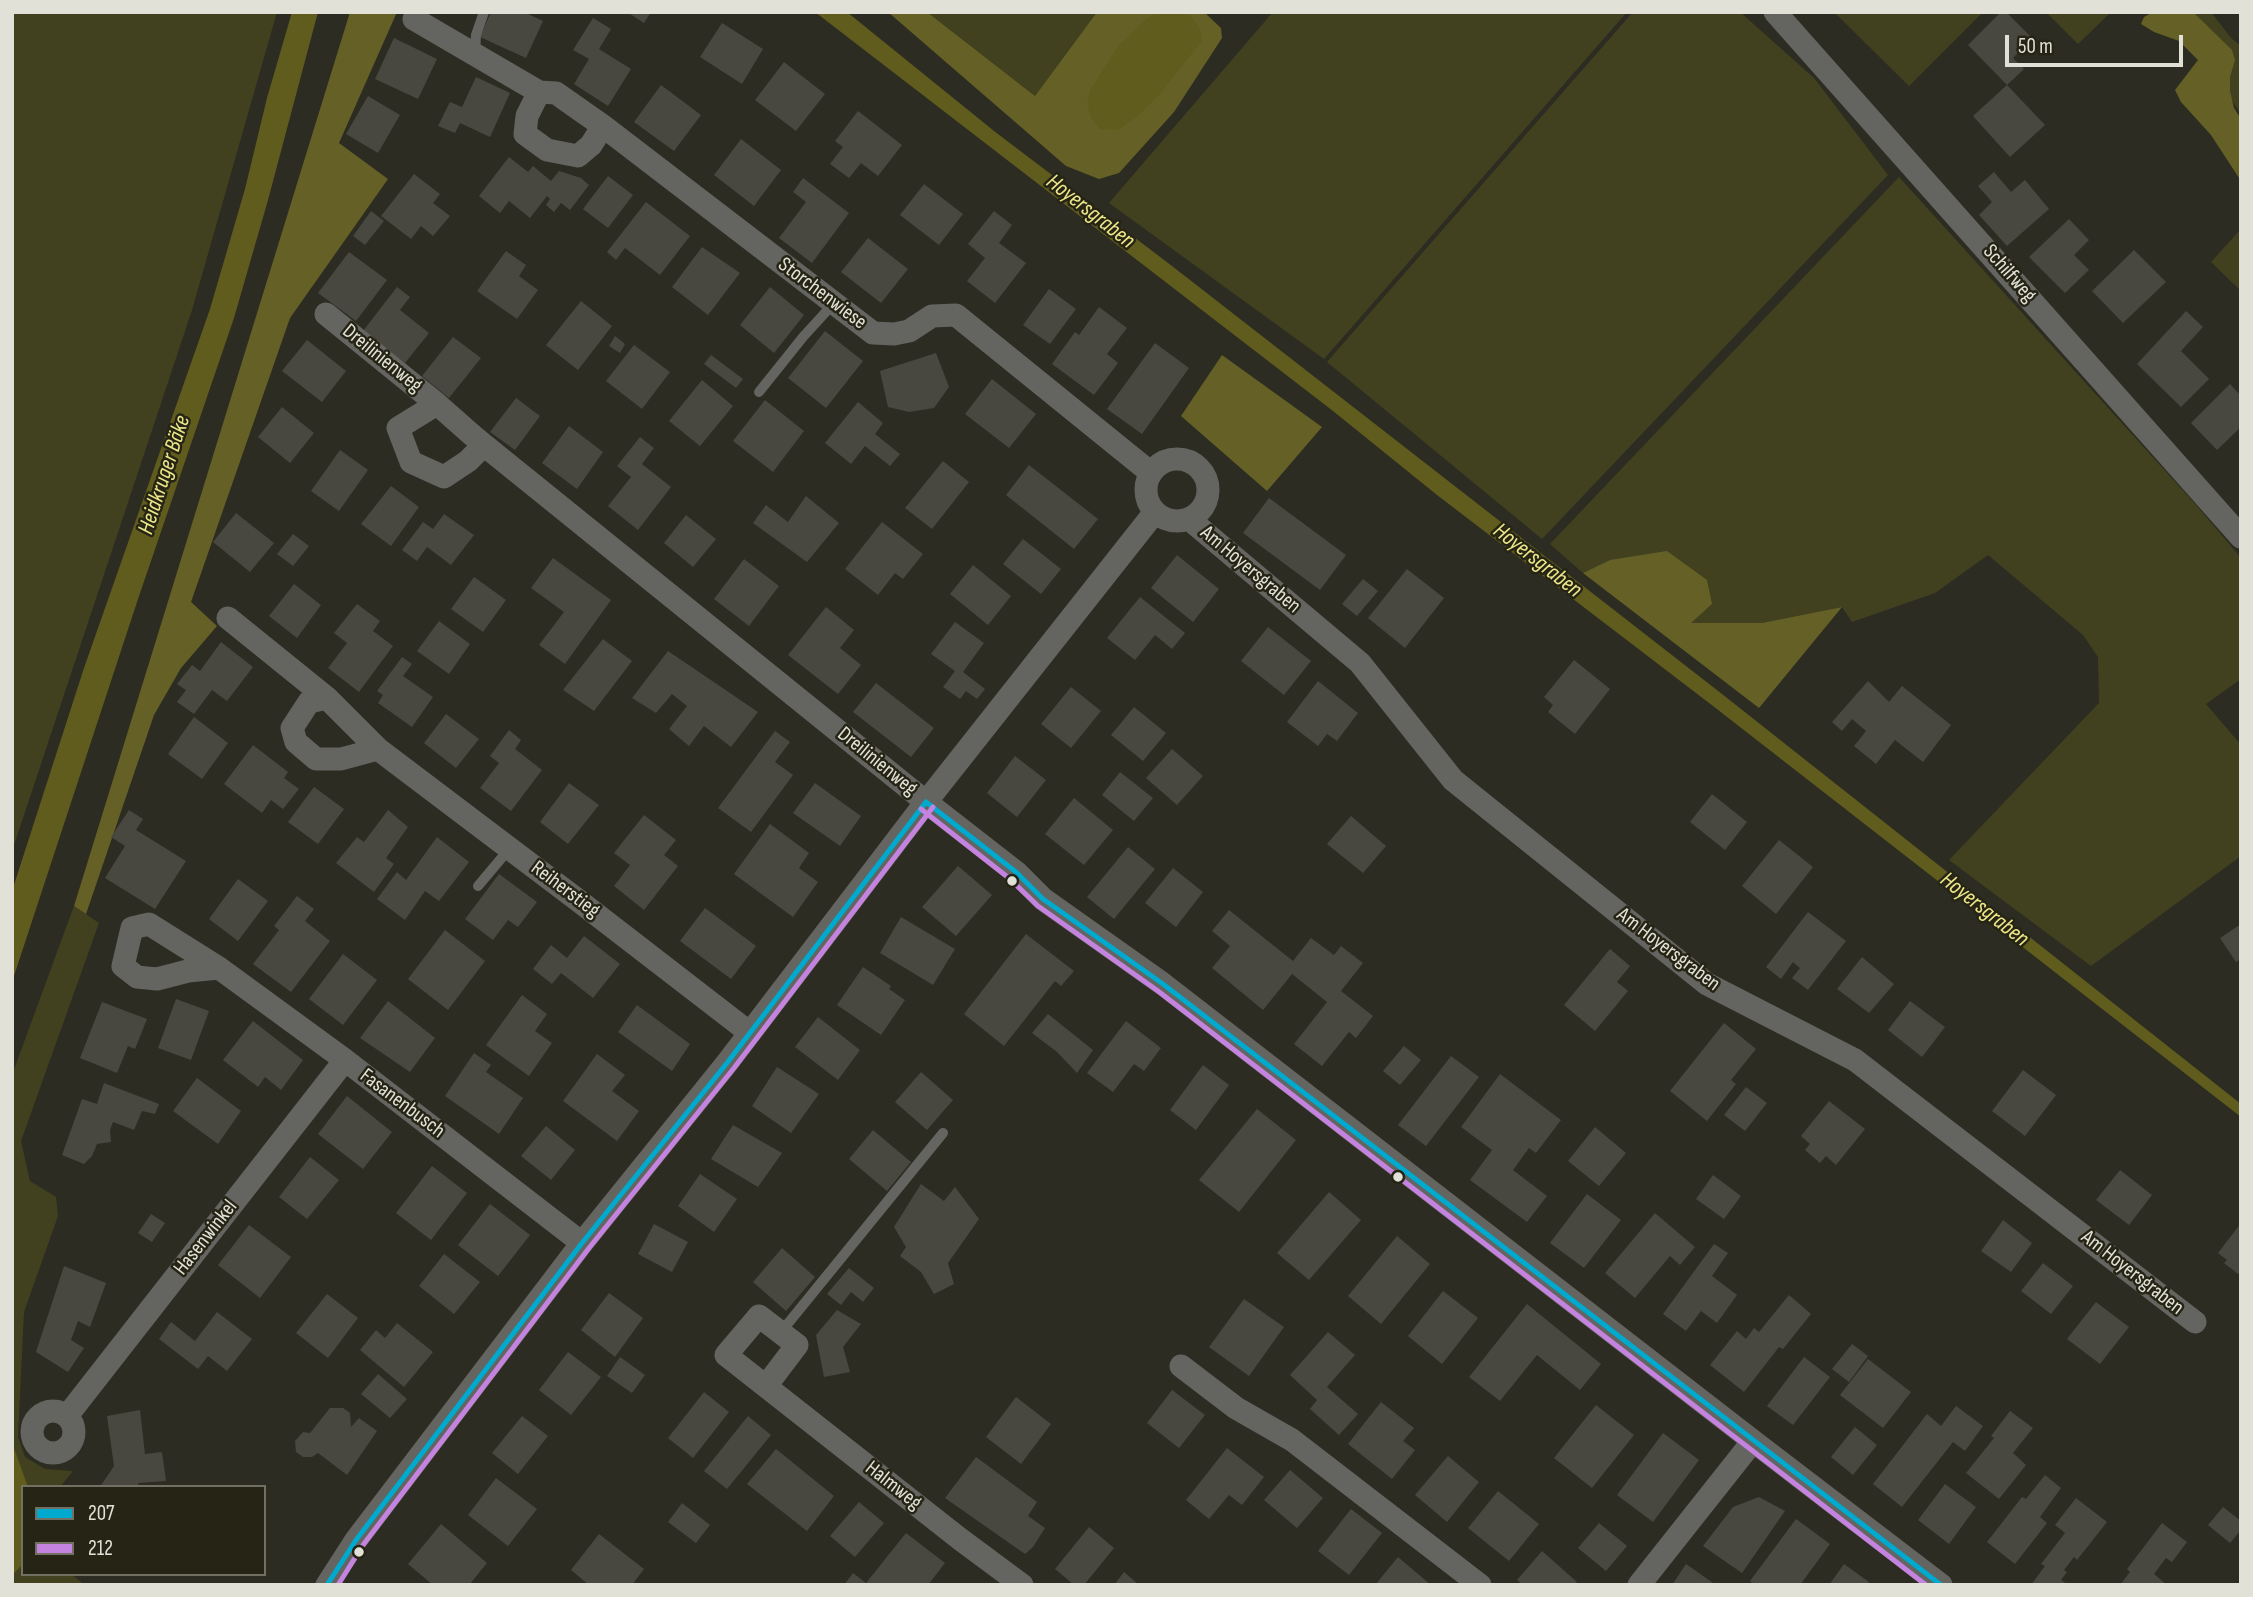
<!DOCTYPE html>
<meta charset="utf-8">
<style>
body{margin:0}
#map{position:relative;width:2253px;height:1597px;overflow:hidden;background:#2c2c22;font-family:"Sofia Sans Condensed",sans-serif}
canvas{display:block}
.frame{position:absolute;inset:0;border:14px solid #e2e1d7;pointer-events:none}
.legend{position:absolute;left:21px;top:1485px;width:245px;height:91px;box-sizing:border-box;background:#262515;border:2px solid #717063;margin:0;padding:9px 12px;list-style:none;font-size:21px;color:#e2e1d7}
.legend li{display:flex;align-items:center;gap:14px;height:35px}
.legend b{width:35px;border:2px solid #717063}
.scale{position:absolute;left:2005px;top:35px;width:178px;height:32px;box-sizing:border-box;border:4px solid #e2e1d7;border-top:0;padding-left:9px;font-size:21px;line-height:24px;white-space:nowrap;color:#e2e1d7;-webkit-text-stroke:5px #262515;paint-order:stroke}
</style>
<div id="map">
<canvas width="2253" height="1597"></canvas>
<div class="frame"></div>
<ul class="legend">
<li><b style="height:9px;background:#00a9ce"></b>207</li>
<li><b style="height:9px;background:#c483df"></b>212</li>
</ul>
<div class="scale">50 m</div>
</div>
<script>
const g = document.querySelector('canvas').getContext('2d');
g.lineJoin = 'round';
function fill(path, color) { g.fillStyle = color; g.fill(path, 'evenodd'); }
const poly = rows => new Path2D(rows.map(r => 'M' + r).join(''));
function trace(path, color, width, dash) { g.strokeStyle = color; g.lineWidth = width; g.lineCap = dash ? 'butt' : 'round'; g.setLineDash(dash || []); g.stroke(path); }
function write(font, color, halo, rows, align = 'center') {
  g.font = font + ' "Sofia Sans Condensed",sans-serif'; g.lineWidth = 5; g.setLineDash([]); g.textBaseline = 'middle'; g.strokeStyle = halo; g.fillStyle = color; for (const [text, x, y, turn = 0] of rows) {
    g.save(); g.translate(x, y); g.rotate((+turn || 0) * Math.PI / 180); g.textAlign = isNaN(turn) ? turn : align; if (halo) g.strokeText(text, 0, 0); g.fillText(text, 0, 0); g.restore();
  }
}
fill(poly([
 [12,12,277,12,192,310,12,851],
 [927,12,1097,12,1035,96],
 [1273,12,1627,12,1324,359,1109,203],
 [1633,12,1740,12,1814,78,1888,175,1542,539,1327,362],
 [1834,12,1983,12,1909,86],
 [2046,12,2111,12,2078,44],
 [2187,12,2211,12,2231,38,2241,46,2241,114,2227,93],
 [1899,177,2197,506,2241,558,2241,679,2206,704,2241,745,2241,856,2091,966,1949,860,2099,703,2098,657,2083,635,1988,555,1935,593,1852,622,1842,607,1762,623,1690,623,1712,604,1610,560,1583,573,1550,544],
 [2241,229,2241,291,2211,262],
 [74,906,99,923,21,1141,30,1181,56,1197,58,1216,24,1312,18,1437,25,1457,45,1469,73,1471,60,1487,23,1487,23,1574,71,1574,85,1585,12,1585,12,1075]
]), '#42411f');
fill(poly([
 [350,12,397,12,339,143,388,179,290,318,191,602,217,626,181,668,154,715,86,914,74,906],
 [888,12,927,12,1035,96,1097,12,1204,12,1221,28,1222,38,1174,112,1119,173,1099,179,1066,166],
 [2153,12,2193,12,2232,50,2235,60,2230,77,2230,91,2234,108,2241,119,2241,181,2211,135,2181,102,2175,90,2198,60,2179,41,2154,32,2141,24,2144,17],
 [1222,355,1322,427,1267,491,1181,416],
 [1667,551,1707,580,1712,604,1691,623,1762,623,1842,607,1759,708,1583,573,1610,560]
]), '#656126');
fill(poly([
 [292,12,318,12,268,200,234,318,138,599,12,982,12,891,84,668,210,309,245,189,267,98],
 [815,12,847,12,994,131,1172,266,1722,694,2241,1104,2241,1117,1713,706,1437,495,1333,411],
 [1159,12,1190,14,1200,29,1202,41,1159,95,1138,116,1118,130,1100,129,1091,118,1087,104,1091,88,1119,45,1146,19],
 [12,1443,28,1487,23,1487,23,1564,12,1575]
]), '#605c1e');
fill(poly([
 [491,12,524,12,543,21,526,58,480,37],
 [627,12,651,12,644,23],
 [2001,12,2006,12,2032,38,2013,58,2024,69,2007,85,1968,45],
 [593,18,611,29,599,49,631,69,608,106,574,84,589,59,573,50],
 [722,23,763,49,742,84,700,57],
 [394,38,437,59,418,99,375,79],
 [784,62,825,94,796,131,755,100],
 [476,77,510,93,490,137,460,123,455,133,438,126,450,102,462,107],
 [661,85,701,115,674,151,634,122],
 [2007,85,2045,125,2010,157,1973,116],
 [368,96,400,115,378,153,346,134],
 [858,111,902,145,878,176,861,163,849,178,830,164,843,147,835,141],
 [741,139,781,170,754,206,714,175],
 [509,157,528,172,533,166,551,181,559,171,581,178,589,185,570,210,561,203,554,212,546,205,550,199,547,196,530,218,509,201,500,213,479,196],
 [1994,172,2011,192,2025,180,2049,209,2007,246,1979,215,1992,202,1978,186],
 [414,174,440,194,433,203,450,216,433,236,421,226,411,239,381,216],
 [608,176,633,195,608,228,583,209],
 [803,178,849,213,812,263,779,238,806,202,793,192],
 [924,184,963,214,939,245,900,215],
 [646,202,690,236,660,275,625,248,616,260,607,252],
 [371,211,384,221,365,245,353,236],
 [994,211,1012,225,999,243,1026,263,995,303,967,281,985,258,968,244],
 [2069,219,2089,240,2074,255,2089,270,2065,293,2029,257],
 [868,238,908,269,881,303,841,272],
 [702,247,740,273,708,315,672,287],
 [2134,250,2166,282,2123,323,2092,291],
 [506,251,526,265,519,276,538,290,517,319,477,291],
 [349,252,387,280,356,321,318,293],
 [397,287,410,297,400,310,429,333,405,363,363,331],
 [770,287,804,315,774,353,740,325],
 [1049,289,1076,309,1050,344,1023,325],
 [581,301,612,326,578,370,546,345],
 [1099,307,1127,328,1107,354,1118,363,1094,395,1052,364,1075,332,1079,335],
 [2186,311,2203,327,2181,351,2209,379,2181,407,2137,364],
 [825,331,863,361,826,408,788,378],
 [615,336,625,344,620,353,609,346],
 [453,337,481,358,449,398,422,376],
 [307,340,346,371,322,402,282,371],
 [1155,343,1189,368,1142,434,1107,409],
 [634,345,670,372,642,409,606,381],
 [936,353,949,387,934,408,909,412,888,407,880,371],
 [711,355,743,379,736,388,704,364],
 [992,379,1036,414,1009,448,965,414],
 [702,380,733,406,700,446,669,421],
 [2230,384,2241,396,2241,427,2217,450,2191,423],
 [516,398,540,416,515,450,490,432],
 [765,400,804,431,773,472,733,441],
 [858,402,883,423,875,434,900,454,890,466,865,446,851,464,825,443],
 [282,407,314,433,290,463,258,437],
 [569,426,603,452,577,489,542,463],
 [640,437,654,448,642,464,671,487,638,530,608,506,631,477,617,466],
 [340,450,368,470,339,511,311,491],
 [943,461,969,482,932,529,905,508],
 [1029,465,1098,519,1074,549,1006,495],
 [391,486,419,507,391,546,361,524],
 [806,496,839,523,807,562,753,523,766,505,788,522],
 [1269,498,1346,555,1320,590,1243,533],
 [236,513,274,543,250,572,213,542],
 [444,514,474,535,451,565,427,547,417,561,402,550,423,522,433,529],
 [686,515,716,539,693,567,664,543],
 [882,522,923,554,903,579,895,573,878,595,845,569],
 [293,534,309,546,293,566,277,554],
 [1023,539,1061,569,1041,594,1003,564],
 [1177,555,1219,589,1193,622,1151,588],
 [553,558,611,600,565,664,539,645,564,612,531,588],
 [744,559,779,586,749,626,714,599],
 [973,565,1011,596,988,625,950,594],
 [1407,569,1444,598,1405,648,1368,618],
 [474,577,506,600,483,632,451,609],
 [1363,579,1378,591,1357,616,1342,604],
 [294,584,321,605,297,638,269,616],
 [1140,597,1185,633,1172,649,1155,635,1135,660,1107,638],
 [357,604,380,621,373,631,393,646,359,692,328,668,347,643,334,633],
 [826,607,854,630,840,648,861,665,838,694,788,655],
 [439,621,470,644,449,674,417,651],
 [955,622,984,643,963,672,985,689,977,699,966,691,960,699,943,687,955,671,931,654],
 [1268,627,1311,661,1284,695,1241,661],
 [603,639,632,661,594,711,563,690],
 [221,642,253,667,227,701,212,690,194,714,177,702,186,690,177,684,192,665,200,671],
 [668,651,758,712,731,747,704,726,689,746,669,729,687,706,672,694,656,713,632,698],
 [402,657,412,664,403,676,433,697,412,727,378,703,383,695,377,691],
 [1574,660,1610,689,1575,734,1548,712,1553,705,1544,697],
 [1318,681,1358,713,1337,741,1327,734,1318,746,1287,722],
 [1868,681,1889,702,1902,686,1951,725,1923,762,1895,740,1876,764,1854,746,1866,731,1852,719,1842,731,1832,722],
 [876,683,934,728,911,757,853,712],
 [1071,687,1101,711,1071,748,1041,724],
 [1134,707,1166,733,1143,761,1111,735],
 [446,714,479,739,456,768,424,743],
 [194,717,228,743,202,779,168,754],
 [509,730,521,740,515,749,542,770,511,811,480,788,499,763,490,756],
 [775,731,790,742,775,762,793,775,751,832,718,808],
 [253,745,288,772,284,778,299,789,283,809,271,800,262,813,224,784],
 [1172,749,1203,776,1177,805,1146,778],
 [1015,756,1046,780,1017,817,987,793],
 [1120,772,1153,798,1134,821,1102,795],
 [569,783,599,805,568,844,540,822],
 [815,783,861,816,840,846,793,813],
 [314,787,344,809,318,844,288,822],
 [1712,794,1747,822,1725,850,1690,822],
 [1074,798,1113,830,1084,865,1045,834],
 [129,810,143,819,136,830,186,861,155,909,105,878,125,846,111,837],
 [388,810,408,827,386,858,394,864,374,892,336,863,357,837,364,842],
 [644,815,676,840,664,855,678,866,644,910,614,886,630,865,614,853],
 [1351,816,1386,846,1363,873,1327,844],
 [770,824,809,853,799,868,818,882,793,917,734,874],
 [437,837,469,862,439,901,425,891,405,920,377,899,397,872,406,880],
 [1779,840,1813,867,1776,914,1742,886],
 [1128,847,1155,869,1114,919,1087,897],
 [958,866,992,895,956,936,922,907],
 [1173,868,1203,892,1176,927,1145,903],
 [499,874,537,902,518,927,508,920,493,940,465,919],
 [238,879,268,901,238,941,209,919],
 [297,896,314,909,305,921,330,941,291,992,253,964,279,930,274,926],
 [705,908,756,946,731,979,680,941],
 [1229,910,1293,961,1311,938,1334,955,1341,946,1363,963,1341,991,1373,1016,1356,1038,1349,1032,1322,1066,1294,1044,1327,1002,1292,974,1263,1010,1212,968,1230,946,1212,931],
 [1808,912,1846,941,1808,990,1792,978,1800,968,1793,962,1781,979,1766,967],
 [901,917,955,949,933,985,880,953],
 [2241,924,2241,959,2236,962,2220,938],
 [445,930,485,961,448,1010,408,979],
 [1026,934,1074,971,1061,986,1055,981,1004,1046,964,1014],
 [584,936,620,964,593,998,561,973,552,984,533,969,551,945,567,958],
 [1610,949,1630,966,1617,982,1628,991,1595,1031,1564,1005],
 [343,954,377,980,343,1025,309,999],
 [1862,957,1894,984,1869,1013,1837,989],
 [863,967,891,986,889,989,905,1000,881,1035,837,1005],
 [522,995,547,1014,535,1031,552,1043,529,1076,486,1045],
 [176,999,209,1011,191,1060,158,1048],
 [388,1001,435,1038,410,1072,360,1038],
 [1910,1001,1945,1027,1922,1057,1888,1030],
 [102,1002,147,1019,135,1049,128,1046,117,1073,80,1058],
 [637,1005,690,1044,672,1071,618,1032],
 [1048,1014,1093,1050,1077,1073,1057,1052,1032,1033],
 [818,1017,860,1050,838,1080,795,1047],
 [253,1021,303,1060,281,1090,265,1077,258,1087,223,1060],
 [1126,1021,1161,1048,1144,1071,1134,1064,1113,1092,1087,1073],
 [1724,1023,1756,1049,1731,1080,1736,1084,1707,1121,1670,1091],
 [1404,1046,1421,1060,1400,1085,1383,1071],
 [474,1053,491,1065,486,1072,523,1098,499,1134,445,1096],
 [597,1054,625,1075,612,1091,639,1111,617,1141,563,1101],
 [1451,1056,1479,1077,1426,1146,1398,1125],
 [1203,1065,1229,1085,1196,1130,1170,1110],
 [777,1067,819,1094,791,1133,752,1106],
 [2023,1070,2056,1095,2025,1136,1992,1111],
 [921,1072,953,1100,927,1130,895,1102],
 [1500,1074,1561,1120,1536,1153,1529,1148,1513,1170,1547,1196,1527,1222,1470,1180,1492,1150,1461,1127],
 [197,1078,241,1111,218,1144,173,1111],
 [104,1083,159,1104,155,1114,142,1111,134,1130,113,1122,110,1130,111,1142,97,1144,92,1156,84,1164,62,1155,82,1099,97,1104],
 [1746,1087,1767,1103,1745,1131,1724,1115],
 [347,1096,392,1132,363,1169,318,1134],
 [1829,1101,1865,1129,1836,1165,1826,1156,1820,1163,1805,1150,1810,1144,1801,1136],
 [1257,1109,1296,1140,1239,1212,1199,1180],
 [733,1125,782,1153,758,1187,711,1159],
 [546,1126,575,1150,551,1180,521,1156],
 [1595,1127,1626,1153,1599,1186,1568,1161],
 [873,1130,911,1162,887,1191,849,1159],
 [310,1157,339,1180,307,1219,279,1197],
 [432,1166,467,1193,431,1240,396,1213],
 [2120,1170,2152,1195,2129,1225,2096,1200],
 [700,1174,737,1199,714,1232,678,1206],
 [1713,1175,1741,1196,1724,1219,1696,1199],
 [921,1184,944,1201,955,1187,979,1219,948,1263,954,1284,934,1294,921,1272,900,1256,906,1247,894,1227],
 [1329,1192,1361,1220,1309,1280,1277,1253],
 [1587,1194,1621,1220,1584,1268,1550,1243],
 [490,1204,530,1235,498,1276,458,1245],
 [1655,1213,1695,1247,1680,1265,1670,1256,1635,1298,1605,1273],
 [151,1214,165,1223,152,1242,138,1233],
 [2003,1220,2032,1243,2011,1272,1981,1251],
 [2241,1223,2241,1271,2238,1274,2224,1263,2227,1260,2218,1253],
 [654,1224,688,1242,672,1272,638,1254],
 [249,1225,291,1257,260,1298,218,1265],
 [1397,1236,1430,1264,1381,1324,1348,1296],
 [1714,1244,1728,1253,1712,1276,1737,1295,1717,1323,1701,1311,1686,1331,1663,1314],
 [782,1248,815,1277,786,1311,753,1282],
 [444,1254,480,1282,454,1314,419,1286],
 [2043,1263,2073,1286,2051,1314,2021,1291],
 [64,1266,106,1283,90,1327,78,1321,71,1340,84,1348,68,1372,36,1352],
 [849,1268,874,1288,863,1302,851,1292,841,1305,827,1294],
 [1443,1291,1478,1318,1442,1364,1408,1336],
 [609,1293,643,1318,615,1357,581,1330],
 [327,1294,358,1318,328,1358,296,1333],
 [1789,1295,1811,1314,1783,1349,1779,1347,1744,1392,1710,1365,1737,1331,1746,1339,1754,1328,1759,1332],
 [1244,1299,1284,1327,1249,1376,1209,1347],
 [2096,1302,2129,1327,2100,1364,2067,1339],
 [1527,1304,1601,1364,1580,1390,1537,1355,1500,1401,1469,1377],
 [837,1310,861,1324,843,1347,850,1372,824,1377,816,1335],
 [217,1312,252,1339,227,1371,208,1356,198,1369,159,1339,171,1322,195,1341],
 [397,1323,433,1352,404,1387,360,1350,376,1330,385,1338],
 [1328,1332,1355,1355,1327,1387,1358,1414,1339,1435,1310,1409,1317,1400,1290,1375],
 [1852,1344,1868,1356,1849,1382,1832,1369],
 [568,1352,601,1377,571,1415,539,1390],
 [620,1357,645,1375,632,1393,607,1376],
 [1804,1357,1830,1377,1793,1425,1767,1406],
 [1868,1359,1911,1392,1883,1428,1840,1395],
 [378,1374,407,1399,390,1418,361,1394],
 [1172,1390,1205,1415,1179,1448,1147,1423],
 [704,1392,729,1412,693,1458,668,1438],
 [1016,1397,1051,1424,1021,1464,986,1437],
 [1381,1402,1414,1428,1403,1441,1415,1450,1392,1479,1348,1444],
 [1596,1405,1634,1435,1592,1488,1554,1458],
 [1956,1406,1983,1426,1965,1451,1953,1442,1902,1507,1873,1484,1927,1414,1941,1426],
 [330,1408,343,1408,350,1413,351,1427,359,1418,377,1431,347,1475,318,1453,312,1457,303,1457,296,1452,295,1441,303,1432,310,1433],
 [140,1410,145,1454,162,1452,166,1481,139,1483,136,1487,100,1487,114,1466,107,1416],
 [2010,1411,2033,1428,2013,1453,2026,1465,1999,1499,1966,1473,1994,1438,1991,1436],
 [522,1416,548,1436,518,1474,492,1453],
 [748,1416,771,1435,727,1489,704,1471],
 [1855,1427,1877,1445,1853,1475,1831,1457],
 [1663,1433,1699,1460,1653,1522,1617,1495],
 [1227,1448,1264,1477,1242,1505,1229,1495,1209,1519,1186,1500],
 [776,1449,834,1496,807,1531,747,1484],
 [1448,1456,1479,1482,1447,1522,1415,1495],
 [976,1457,1037,1502,1028,1516,1045,1528,1033,1547,1025,1554,945,1498],
 [1290,1470,1323,1498,1297,1528,1264,1500],
 [2045,1475,2061,1488,2040,1517,2047,1523,2015,1564,1987,1542,2022,1497,2026,1499],
 [496,1478,537,1509,508,1546,468,1515],
 [1945,1484,1976,1507,1949,1544,1918,1520],
 [1498,1491,1539,1524,1509,1561,1468,1528],
 [1759,1497,1785,1511,1742,1573,1703,1546,1733,1507],
 [2076,1498,2107,1522,2077,1560,2074,1557,2064,1570,2067,1572,2061,1580,2068,1585,2031,1585,2045,1566,2041,1564,2065,1533,2055,1525],
 [859,1502,884,1523,855,1557,830,1536],
 [682,1503,710,1525,696,1543,668,1522],
 [2223,1507,2241,1521,2241,1530,2230,1543,2208,1525],
 [1351,1509,1382,1533,1349,1575,1318,1551],
 [1796,1519,1830,1544,1800,1585,1754,1585,1750,1581],
 [1599,1523,1627,1546,1606,1571,1578,1548],
 [2162,1523,2187,1542,2172,1562,2166,1558,2154,1574,2167,1585,2120,1585,2130,1572,2127,1569],
 [441,1524,487,1563,469,1585,433,1585,408,1564],
 [1089,1527,1114,1548,1084,1585,1074,1585,1055,1569],
 [906,1533,945,1563,928,1585,844,1585,853,1573,866,1583],
 [599,1534,644,1569,632,1585,589,1585,571,1570],
 [1542,1551,1577,1582,1574,1585,1523,1585,1517,1580],
 [1398,1557,1431,1585,1375,1585],
 [1686,1564,1716,1585,1672,1585],
 [1844,1564,1869,1582,1867,1585,1829,1585],
 [1124,1572,1139,1585,1114,1585]
]), '#494840');
trace(poly([
 [475,55,476,35,484,12],
 [759,392,803,337,834,303],
 [478,886,510,848],
 [781,1332,943,1133]
]), '#646460', 10);
trace(poly([
 [1775,12,2241,537],
 [414,19,539,92],
 [603,126,556,93,539,92,527,116,525,134,547,150,578,156,591,145,603,126,873,333,894,334,909,331,932,316,956,315,1151,473],
 [326,314,437,404],
 [484,445,468,461,444,477,411,462,398,428,437,404,471,434,484,445,926,802,1016,872,1043,899,1163,984,1753,1441,1941,1585],
 '1146 490a31 31 0 1 1 62 0a31 31 0 1 1-62 0Z',
 [1189,519,1360,663,1453,780,1707,984,1855,1060,2195,1322],
 [228,618,327,698],
 [378,749,341,759,316,759,296,742,292,728,309,702,327,698,378,749,579,901,750,1033],
 [219,968,188,971,157,979,137,977,123,966,132,928,149,924,219,968,345,1060,582,1243],
 [1181,1366,1236,1408,1292,1440,1480,1585],
 [766,1386,797,1345,759,1316,726,1355,960,1539,1022,1585],
 '32 1432a21 21 0 1 1 42 0a21 21 0 1 1-42 0Z',
 [67,1416,345,1060],
 [327,1585,356,1540,582,1243,727,1063,926,802,1155,512],
 [1639,1585,1753,1441]
]), '#646460', 23);
trace(poly([
 [926,802,1016,872,1043,899,1163,984,1941,1585],
 [327,1585,356,1540,582,1243,727,1063,926,802]
]), '#00a9ce', 5);
trace(poly([
 [921,809,1010,879,1038,906,1158,991,1926,1585],
 [338,1585,363,1545,589,1248,734,1068,933,807]
]), '#c483df', 5);
for (const [x, y, r, color] of [
 [1012,881,6,"#e2e1d7"],
 [1398,1177,6,"#e2e1d7"],
 [359,1552,6,"#e2e1d7"]
]) { const dot = new Path2D(); dot.arc(x, y, r, 0, 2 * Math.PI); g.fillStyle = color; g.fill(dot); trace(dot, '#262515', 2.5); }
write('21px', '#e2e1d7', '#262515', [
 ["Schilfweg",2009,274,49],
 ["Storchenwiese",822,294,37],
 ["Dreilinienweg",382,359,39],
 ["Am Hoyersgraben",1250,570,40],
 ["Dreilinienweg",877,762,39],
 ["Reiherstieg",565,890,37],
 ["Am Hoyersgraben",1668,950,37],
 ["Fasanenbusch",402,1104,37],
 ["Hasenwinkel",206,1238,-52],
 ["Am Hoyersgraben",2132,1273,38],
 ["Halmweg",893,1486,38]
]);
write('italic 23px', '#eee789', '#262515', [
 ["Hoyersgraben",1090,212,38],
 ["Heidkruger Bäke",165,475,-72],
 ["Hoyersgraben",1537,561,38],
 ["Hoyersgraben",1984,910,38]
]);
</script>
